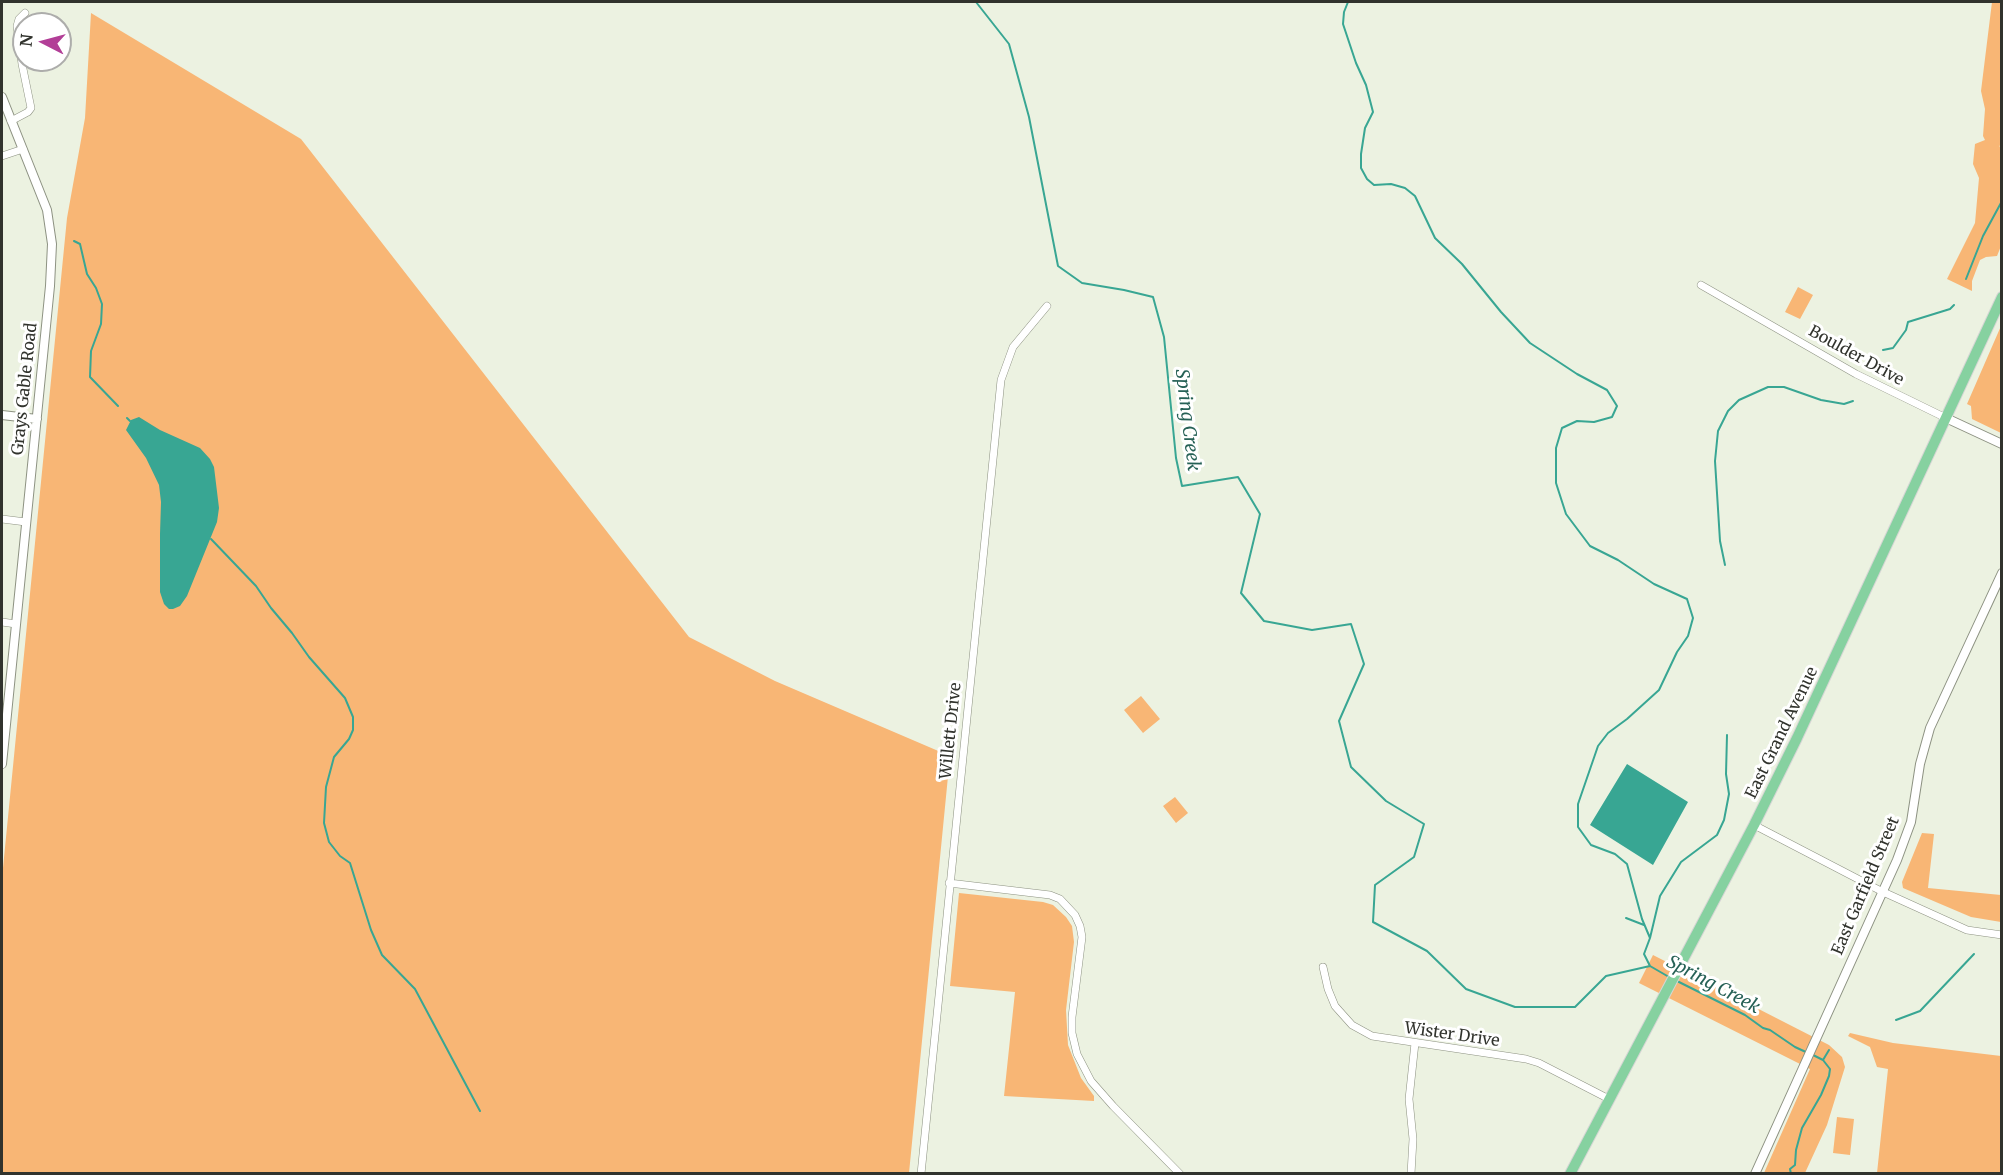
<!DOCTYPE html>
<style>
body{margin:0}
#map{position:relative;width:2003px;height:1175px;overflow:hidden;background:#ecf2e1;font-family:Merriweather,serif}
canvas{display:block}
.frame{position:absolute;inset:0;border:3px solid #31332d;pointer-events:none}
.north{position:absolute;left:12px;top:12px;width:60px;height:60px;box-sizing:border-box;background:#fff;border:2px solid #adadab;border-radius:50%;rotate:276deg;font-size:16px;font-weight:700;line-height:24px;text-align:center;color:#31332d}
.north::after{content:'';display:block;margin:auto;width:21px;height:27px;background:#b23e97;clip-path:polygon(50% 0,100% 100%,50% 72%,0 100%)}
</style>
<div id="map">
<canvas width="2003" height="1175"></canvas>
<div class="frame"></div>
<div class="north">N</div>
</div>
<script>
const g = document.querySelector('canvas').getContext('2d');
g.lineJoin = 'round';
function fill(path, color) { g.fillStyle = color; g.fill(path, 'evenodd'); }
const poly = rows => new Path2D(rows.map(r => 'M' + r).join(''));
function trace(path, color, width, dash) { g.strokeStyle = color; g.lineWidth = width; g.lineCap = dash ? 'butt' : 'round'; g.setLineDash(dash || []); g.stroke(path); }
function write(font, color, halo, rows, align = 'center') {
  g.font = font + ' Merriweather,serif'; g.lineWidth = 6; g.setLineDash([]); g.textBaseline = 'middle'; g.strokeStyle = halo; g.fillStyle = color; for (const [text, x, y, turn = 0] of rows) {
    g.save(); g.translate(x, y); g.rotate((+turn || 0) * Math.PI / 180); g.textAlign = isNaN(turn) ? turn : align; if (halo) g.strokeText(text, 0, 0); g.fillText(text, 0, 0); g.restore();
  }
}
fill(poly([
 [1992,2,2002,2,2002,145,1999,146,2002,148,2001,246,1997,256,1986,257,1980,260,1972,281,1972,291,1947,279,1975,223,1979,178,1973,164,1975,144,1985,140,1983,136,1985,109,1981,91],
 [91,13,301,139,689,637,775,681,950,756,909,1173,2,1174,2,878,67,218,85,118],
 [1798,287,1813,295,1800,319,1785,312],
 [2001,326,2001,433,1972,419,1971,406,1967,404],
 [1141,696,1160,719,1143,733,1124,710],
 [1175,797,1188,813,1176,823,1163,806],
 [1922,833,1934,834,1928,888,2001,895,2001,922,1971,917,1903,888,1902,882],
 [959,893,1043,902,1053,905,1066,917,1072,926,1074,942,1066,1010,1068,1045,1081,1078,1094,1096,1094,1101,1004,1096,1015,992,950,986],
 [1653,955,1829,1045,1842,1057,1845,1067,1827,1125,1805,1173,1764,1173,1810,1069,1639,983],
 [1850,1033,1893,1043,2001,1056,2001,1173,1877,1173,1888,1069,1877,1067,1870,1047,1848,1036],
 [1837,1117,1854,1119,1850,1155,1833,1153]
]), '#f8b675');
fill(poly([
 [139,417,160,430,200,448,210,459,214,467,219,508,217,522,187,596,180,606,173,609,169,609,164,604,160,592,160,534,161,502,159,485,146,458,126,430,131,420],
 [1627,764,1688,802,1653,865,1590,825]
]), '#38a693');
trace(poly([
 [976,2,1009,44,1029,117,1058,266,1082,283,1124,290,1153,297,1164,337,1176,458,1182,486,1238,477,1260,514,1241,593,1264,621,1312,630,1351,624,1364,664,1339,721,1351,767,1386,801,1424,824,1414,857,1375,885,1373,922,1427,951,1466,989,1515,1007,1575,1007,1606,976,1650,966,1669,977],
 [1348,2,1344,12,1343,24,1356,63,1366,85,1373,112,1365,128,1361,154,1361,168,1367,179,1374,185,1391,184,1405,188,1415,196,1435,238,1462,264,1501,312,1530,343,1577,374,1607,390,1617,406,1612,417,1594,422,1577,421,1562,428,1556,448,1556,483,1566,514,1590,546,1618,560,1654,584,1687,599,1693,618,1688,636,1677,652,1659,690,1627,719,1608,733,1598,746,1578,804,1578,827,1591,845,1615,854,1627,864,1642,919,1650,938],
 [74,241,80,244,87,274,96,288,102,304,101,324,91,351,90,377,118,406],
 [1966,279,1983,236,2002,201],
 [1883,350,1893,348,1906,330,1908,322,1950,309,1954,305],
 [127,418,130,421],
 [211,539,256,586,271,608,292,633,309,657,345,698,353,717,353,730,349,739,334,757,326,787,324,823,329,842,340,856,350,863,371,930,382,955,415,989,480,1111],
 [1725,565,1720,541,1715,461,1718,431,1728,411,1739,400,1768,387,1784,387,1821,400,1844,404,1853,401],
 [1626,918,1644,925],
 [1650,966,1644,954,1650,938,1660,896,1681,862,1717,835,1724,820,1729,794,1726,774,1727,735],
 [1677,981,1745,1015,1763,1028,1770,1030,1795,1047,1808,1053],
 [1896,1020,1920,1011,1974,954],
 [1823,1060,1829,1050],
 [1791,1174,1790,1169,1795,1165,1796,1150,1802,1128,1821,1095,1829,1076,1830,1069,1823,1060,1813,1055]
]), '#38a693', 2);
const minor = poly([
 [11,121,28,112,31,108,22,64,17,26,19,19,25,13],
 [2,156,23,149],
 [1701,285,1856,374,1946,418],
 [2,519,26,522],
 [2,622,16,624],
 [1754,825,1881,891,1967,930,2002,935],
 [949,883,1050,895,1060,899,1075,915,1080,926,1082,937,1072,1017,1072,1033,1077,1054,1091,1081,1113,1106,1180,1174],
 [1323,967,1328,989,1335,1006,1352,1025,1372,1036,1526,1059,1539,1063,1609,1099],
 [921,1174,1001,380,1013,347,1047,306],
 [1411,1174,1413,1139,1409,1099,1415,1043]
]);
const tertiary = poly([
 [2,97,47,210,52,244,50,286,2,764],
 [2,415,37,419],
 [1946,418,2002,444],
 [1755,1174,1897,860,1911,822,1920,764,1930,728,2002,573]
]);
const primary = poly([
 [1570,1174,1754,825,1797,738,2002,297]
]);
trace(minor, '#8d9282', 8);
trace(tertiary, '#8d9282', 10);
trace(primary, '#d6d6d5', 12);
trace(minor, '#fff', 7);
trace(tertiary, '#fff', 8);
trace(primary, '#86d1a0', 10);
write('16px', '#31332d', '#fff', [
 ["Boulder Drive",1856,356,29],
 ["Grays Gable Road",25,389,-84],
 ["Willett Drive",951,731,-84],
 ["East Grand Avenue",1782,733,-64],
 ["East Garfield Street",1866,886,-67],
 ["Wister Drive",1452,1035,8]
]);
write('italic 18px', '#266156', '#fff', [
 ["Spring Creek",1187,420,83],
 ["Spring Creek",1713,985,28]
]);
</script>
